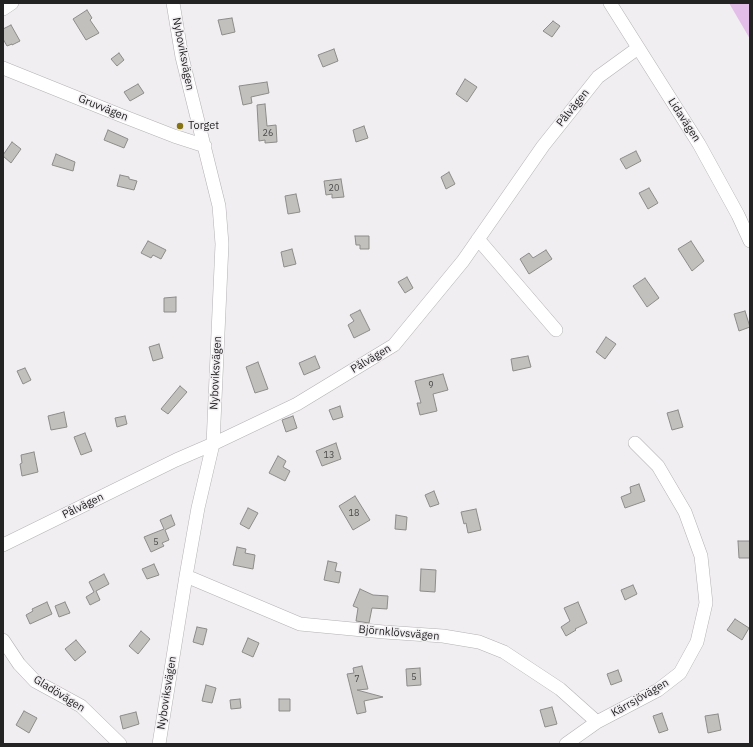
<!DOCTYPE html>
<meta charset="utf-8">
<style>
body{margin:0}
#map{position:relative;width:753px;height:747px;overflow:hidden;background:#f1eef1;font-family:"IBM Plex Sans",sans-serif}
canvas{display:block}
.frame{position:absolute;inset:0;border:4px solid #242324;pointer-events:none}
</style>
<div id="map">
<canvas width="753" height="747"></canvas>
<div class="frame"></div>
</div>
<script>
const g = document.querySelector('canvas').getContext('2d');
g.lineJoin = 'round';
function fill(path, color) { g.fillStyle = color; g.fill(path, 'evenodd'); }
const poly = rows => new Path2D(rows.map(r => 'M' + r).join(''));
function trace(path, color, width, dash) { g.strokeStyle = color; g.lineWidth = width; g.lineCap = dash ? 'butt' : 'round'; g.setLineDash(dash || []); g.stroke(path); }
function write(font, color, halo, rows, align = 'center') {
  g.font = font + ' "IBM Plex Sans",sans-serif'; g.lineWidth = 3; g.setLineDash([]); g.textBaseline = 'middle'; g.strokeStyle = halo; g.fillStyle = color; for (const [text, x, y, turn = 0] of rows) {
    g.save(); g.translate(x, y); g.rotate((+turn || 0) * Math.PI / 180); g.textAlign = isNaN(turn) ? turn : align; if (halo) g.strokeText(text, 0, 0); g.fillText(text, 0, 0); g.restore();
  }
}
fill(poly([
 [729,3,750,3,750,39]
]), '#e3bee8');
const building = poly([
 [87,10,92,18,90,20,99,33,86,40,73,19,87,10],
 [232,18,235,32,222,35,218,20,232,18],
 [553,21,560,26,552,37,543,31,553,21],
 [11,25,20,41,12,45,12,44,7,46,3,39,3,29,11,25],
 [334,49,338,61,323,67,318,55,334,49],
 [119,53,124,60,117,66,111,59,119,53],
 [465,79,477,87,467,102,456,94,465,79],
 [267,82,269,93,251,97,252,103,243,105,239,86,267,82],
 [138,84,144,93,130,101,124,92,138,84],
 [265,104,267,126,276,125,277,142,265,143,265,140,259,141,257,105,265,104],
 [364,126,368,138,356,142,353,130,364,126],
 [108,130,128,139,124,148,104,140,108,130],
 [12,142,21,149,11,163,3,156,3,155,12,142],
 [636,151,641,161,626,169,620,159,636,151],
 [56,154,75,162,73,171,52,165,56,154],
 [449,172,455,184,446,189,441,177,449,172],
 [120,175,129,177,129,179,137,181,134,190,117,186,120,175],
 [341,179,344,197,332,198,332,194,326,195,324,181,341,179],
 [649,188,658,203,648,209,639,193,649,188],
 [296,194,300,212,288,214,285,196,296,194],
 [355,236,369,236,369,249,360,249,360,245,356,245,355,236],
 [148,241,166,250,161,259,153,255,151,258,141,253,148,241],
 [691,241,704,261,692,271,678,249,691,241],
 [292,249,296,264,284,267,281,252,292,249],
 [546,250,552,259,529,274,520,259,529,253,533,258,546,250],
 [407,277,413,288,405,293,398,282,407,277],
 [645,278,659,298,647,307,633,286,645,278],
 [176,297,176,312,164,312,164,298,176,297],
 [360,310,370,330,354,338,348,325,354,321,350,315,360,310],
 [745,311,750,327,739,331,734,314,745,311],
 [606,337,616,344,605,359,596,352,606,337],
 [159,344,163,358,153,361,149,347,159,344],
 [315,356,320,368,304,375,299,363,315,356],
 [528,356,531,367,513,371,511,359,528,356],
 [258,362,268,389,255,393,246,367,258,362],
 [25,368,31,380,23,384,17,371,25,368],
 [443,374,448,390,433,394,437,411,420,415,417,403,421,403,415,381,443,374],
 [180,386,187,392,168,414,161,409,180,386],
 [340,406,343,417,333,420,329,410,340,406],
 [678,410,683,427,672,430,667,413,678,410],
 [64,412,67,427,51,430,48,416,64,412],
 [125,416,127,424,117,427,115,418,125,416],
 [293,416,297,428,286,432,282,420,293,416],
 [85,433,92,451,81,455,74,437,85,433],
 [336,443,341,459,322,466,316,451,336,443],
 [34,452,38,472,22,476,20,464,22,463,21,455,34,452],
 [278,456,286,461,283,467,290,471,285,481,269,473,278,456],
 [639,484,645,501,625,508,621,497,631,493,630,487,639,484],
 [434,491,439,504,430,507,425,495,434,491],
 [355,496,370,520,353,530,339,506,355,496],
 [248,508,258,513,249,529,240,524,248,508],
 [476,509,481,530,468,533,466,523,464,524,461,512,476,509],
 [171,515,175,525,165,530,169,540,162,543,164,546,151,552,144,537,164,529,160,520,171,515],
 [396,515,407,517,406,530,395,529,396,515],
 [738,541,750,541,750,558,739,558,738,541],
 [237,547,246,549,245,553,255,555,253,569,233,565,237,547],
 [328,561,337,563,335,571,341,572,339,583,324,580,328,561],
 [154,564,159,575,147,579,142,569,154,564],
 [421,569,436,570,435,592,420,591,421,569],
 [104,574,109,584,96,591,100,600,90,605,86,597,94,592,89,582,104,574],
 [633,585,637,594,625,600,621,590,633,585],
 [360,589,373,595,388,596,387,609,372,608,369,623,356,621,358,608,353,606,360,589],
 [47,602,52,614,30,624,26,615,33,611,32,609,47,602],
 [65,602,70,613,59,617,55,606,65,602],
 [578,602,587,623,575,629,576,630,566,636,561,627,570,621,564,608,578,602],
 [735,619,749,628,742,640,727,630,735,619],
 [197,627,207,629,203,645,193,642,197,627],
 [141,631,150,639,138,654,129,646,141,631],
 [248,638,259,643,253,657,242,652,248,638],
 [76,640,86,652,75,661,65,649,76,640],
 [362,666,368,689,357,690,383,697,364,701,366,712,357,714,347,674,354,673,353,668,362,666],
 [420,668,421,685,407,686,406,669,420,668],
 [618,670,622,681,611,685,607,674,618,670],
 [206,685,216,688,212,703,202,701,206,685],
 [240,699,241,708,231,709,230,700,240,699],
 [279,699,290,699,290,711,279,711,279,699],
 [552,707,557,724,545,727,540,710,552,707],
 [24,711,37,718,29,733,16,725,24,711],
 [136,712,139,724,123,729,120,716,136,712],
 [662,713,668,730,659,733,653,716,662,713],
 [718,714,721,730,708,733,705,716,718,714]
]);
fill(building, '#c1c0bd');
trace(building, '#8d8c89', 1);
const minor = poly([
 [610,3,699,144,738,215,750,241],
 [3,9,12,3],
 [3,68,120,115,174,136,205,146],
 [478,239,556,330],
 [3,545,176,460,213,444,297,404,394,345,463,261,543,146,598,77,638,48],
 [186,576,300,624,384,632,443,636,479,642,504,652,560,689,597,722],
 [3,640,19,664,35,681,81,706,120,744],
 [159,744,186,576,198,508,213,444,222,244,219,206,182,57,173,3],
 [566,744,597,722,658,690,680,673,697,642,706,603,701,556,685,512,658,466,635,443]
]);
trace(minor, '#b3b1b4', 14);
trace(minor, '#fff', 13);
for (const [x, y, r, color] of [
 [180,126,4,"#857314"]
]) { const dot = new Path2D(); dot.arc(x, y, r, 0, 2 * Math.PI); g.fillStyle = color; g.fill(dot); trace(dot, '#f1eef1', 1.5); }
write('9px', '#4b4a4a', null, [
 ["26",268,133],
 ["20",334,188],
 ["9",431,385],
 ["13",329,455],
 ["18",354,513],
 ["5",156,542],
 ["5",414,677],
 ["7",357,679]
]);
write('11px', '#242324', '#f1eef1', [
 ["Nyboviksvägen",183,54,79],
 ["Gruvvägen",103,108,22],
 ["Pålvägen",573,108,-51],
 ["Lidavägen",684,120,57],
 ["Pålvägen",371,359,-31],
 ["Nyboviksvägen",216,373,-87],
 ["Pålvägen",83,506,-26],
 ["Björnklövsvägen",399,633,5],
 ["Nyboviksvägen",167,693,-81],
 ["Gladövägen",59,694,32],
 ["Kärrsjövägen",640,698,-30]
]);
write('11px', '#242324', '#f1eef1', [
 ["Torget",188,126]
], 'left');
</script>
